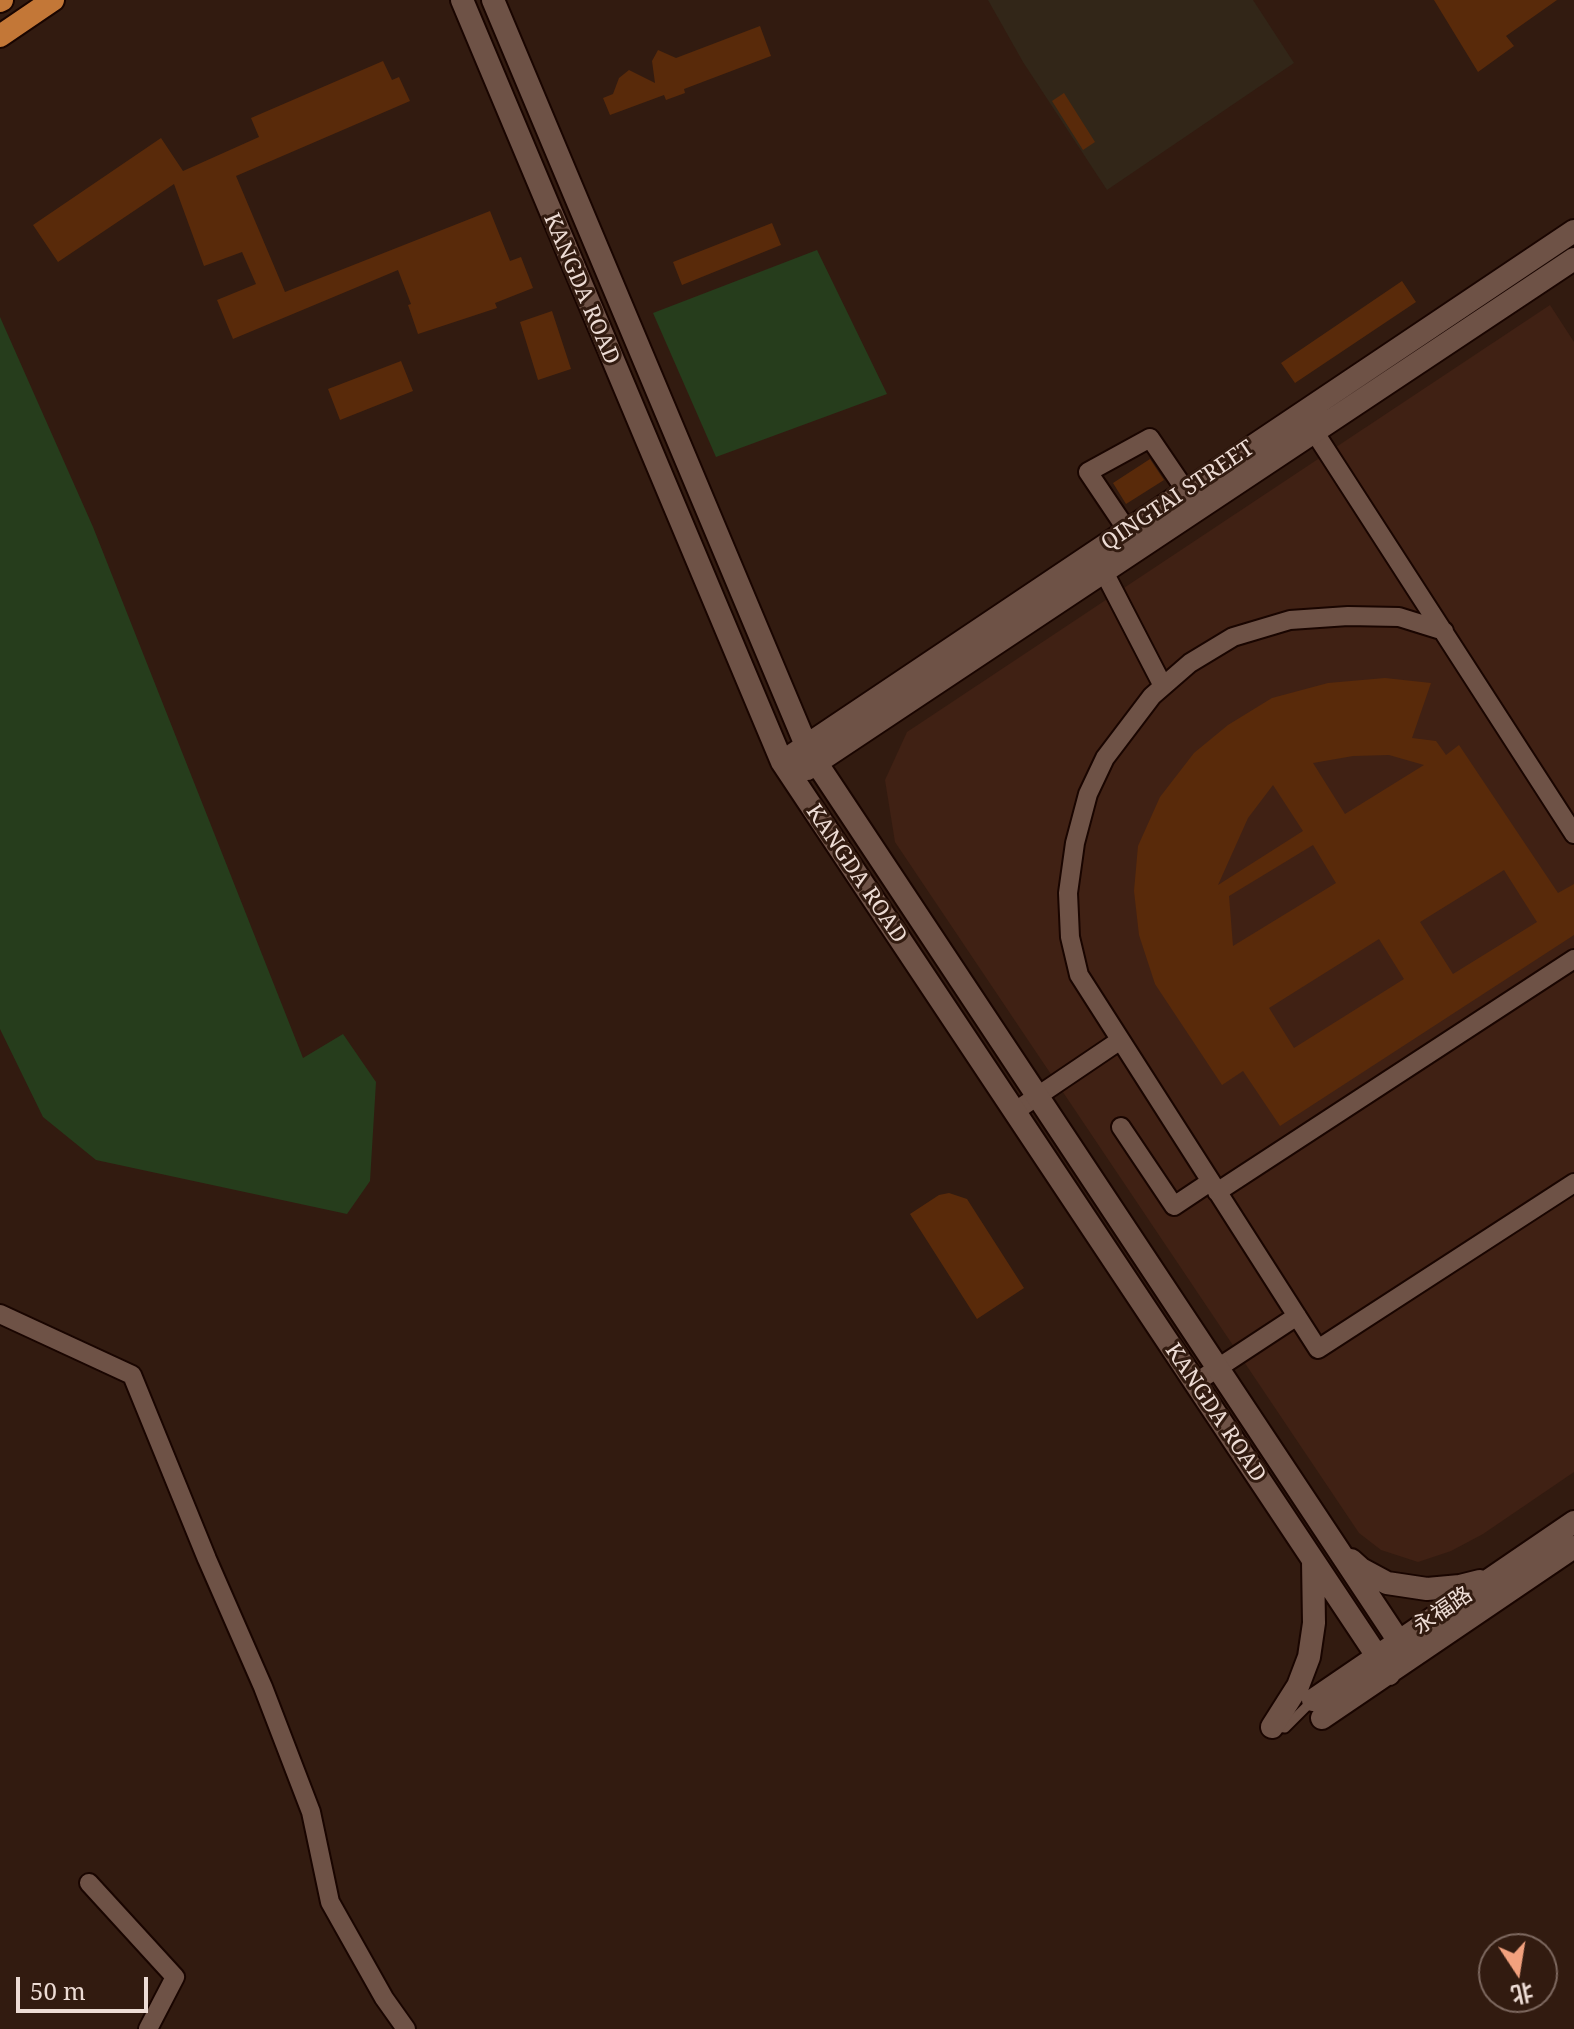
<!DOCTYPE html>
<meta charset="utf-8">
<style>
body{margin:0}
#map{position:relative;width:1574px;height:2029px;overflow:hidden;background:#321b10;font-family:"Noto Serif","Noto Sans SC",serif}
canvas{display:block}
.north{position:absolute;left:1478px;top:1933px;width:80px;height:80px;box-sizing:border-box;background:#321b10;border:2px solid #7d685f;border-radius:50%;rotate:168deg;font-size:22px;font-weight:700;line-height:32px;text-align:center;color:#eddcd5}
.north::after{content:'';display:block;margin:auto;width:28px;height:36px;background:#f2a17e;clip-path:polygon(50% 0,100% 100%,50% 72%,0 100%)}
.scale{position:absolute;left:16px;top:1977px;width:132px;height:36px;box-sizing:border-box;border:4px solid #eddcd5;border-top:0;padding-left:10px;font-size:24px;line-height:28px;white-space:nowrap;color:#eddcd5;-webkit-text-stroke:6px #321b10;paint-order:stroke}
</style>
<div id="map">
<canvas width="1574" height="2029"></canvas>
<div class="north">北</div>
<div class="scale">50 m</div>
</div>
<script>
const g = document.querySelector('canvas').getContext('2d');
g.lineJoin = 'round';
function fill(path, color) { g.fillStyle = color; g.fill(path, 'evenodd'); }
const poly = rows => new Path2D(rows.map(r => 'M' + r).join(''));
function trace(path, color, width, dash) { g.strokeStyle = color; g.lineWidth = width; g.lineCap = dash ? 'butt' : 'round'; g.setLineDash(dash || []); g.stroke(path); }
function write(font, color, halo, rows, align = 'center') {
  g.font = font + ' "Noto Serif","Noto Sans SC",serif'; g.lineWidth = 6; g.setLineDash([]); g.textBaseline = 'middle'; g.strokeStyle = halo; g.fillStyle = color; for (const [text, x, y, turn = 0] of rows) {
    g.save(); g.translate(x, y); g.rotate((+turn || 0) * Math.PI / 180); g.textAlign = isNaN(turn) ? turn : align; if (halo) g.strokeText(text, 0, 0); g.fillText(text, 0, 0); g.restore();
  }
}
fill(poly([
 [1550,305,1574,342,1574,1472,1483,1534,1451,1551,1418,1562,1381,1550,1359,1533,895,842,885,780,907,732]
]), '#402114');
fill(poly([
 [988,0,1253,0,1294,63,1107,190,1023,62]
]), '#322618');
fill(poly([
 [817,250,887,394,716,457,653,313],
 [0,317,93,527,303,1058,343,1034,376,1082,370,1181,347,1214,96,1160,43,1117,0,1029]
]), '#263d1c');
fill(poly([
 [1434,0,1557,0,1506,36,1514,46,1478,72],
 [760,26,771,56,684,89,685,93,666,100,664,95,610,115,603,98,613,94,619,78,629,70,655,83,652,61,658,50,676,58],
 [383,61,392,80,399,77,410,101,236,176,285,292,490,211,510,261,521,257,533,288,495,303,497,308,418,334,408,305,411,304,398,270,233,339,217,300,256,284,242,252,204,266,174,184,58,262,33,225,161,138,183,171,259,137,251,118],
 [1064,93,1095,142,1083,150,1052,101],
 [772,223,781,245,682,285,673,262],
 [1402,281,1416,302,1295,383,1281,363],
 [552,311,571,369,538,380,520,322],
 [401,361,413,391,340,420,328,389],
 [1150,459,1164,480,1126,504,1113,483],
 [1385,678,1431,683,1412,738,1436,741,1446,755,1459,745,1558,893,1574,884,1574,935,1280,1126,1243,1071,1222,1085,1155,984,1139,935,1134,891,1138,846,1160,797,1194,753,1228,725,1272,698,1328,683],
 [1389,755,1424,765,1345,814,1313,763,1353,756],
 [1273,785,1303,831,1218,885,1248,818],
 [1313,845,1336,883,1233,946,1229,896],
 [1504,870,1537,922,1453,974,1420,922],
 [1379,939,1404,979,1294,1048,1269,1008],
 [949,1193,967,1199,1024,1288,977,1319,910,1214,939,1195]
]), '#592a0a');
const service = poly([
 [1276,1727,1285,1728,1313,1700]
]);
const minor = poly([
 [1308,422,1574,834],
 [1127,530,1088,472,1150,438,1186,491],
 [1104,572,1163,686],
 [1444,631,1399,617,1348,616,1290,620,1233,637,1190,663,1152,696,1105,758,1088,794,1075,843,1068,893,1070,937,1079,975,1318,1349,1574,1183],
 [1014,1112,1119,1041],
 [1121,1127,1174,1206,1210,1182],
 [1217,1192,1574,959],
 [0,1314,132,1375,207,1559,263,1687,311,1812,330,1902,384,1998,406,2029],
 [1195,1383,1297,1316],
 [89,1883,175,1977,148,2029]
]);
const tertiary = poly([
 [462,0,782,762,1389,1674],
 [493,0,808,750,1410,1658],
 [794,754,1574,231],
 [807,769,1574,259],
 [1351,1560,1361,1569,1387,1583,1427,1589,1460,1586,1480,1581],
 [1313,1700,1574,1522],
 [1322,1718,1574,1547],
 [1272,1727,1298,1686,1309,1657,1314,1623,1313,1561]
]);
const primary = poly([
 [0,1,2,0],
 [0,36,53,0]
]);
trace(service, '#190500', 13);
trace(minor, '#190500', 22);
trace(tertiary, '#190500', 26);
trace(primary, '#190500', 26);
trace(service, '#6e5246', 9);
trace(minor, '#6e5246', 18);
trace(tertiary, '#6e5246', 22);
trace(primary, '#c37737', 22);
write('22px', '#eddcd5', '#321b10', [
 ["KANGDA ROAD",581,289,67],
 ["QINGTAI STREET",1178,496,-34],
 ["KANGDA ROAD",856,874,56],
 ["KANGDA ROAD",1215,1413,56],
 ["永福路",1443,1611,-34]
]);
</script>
